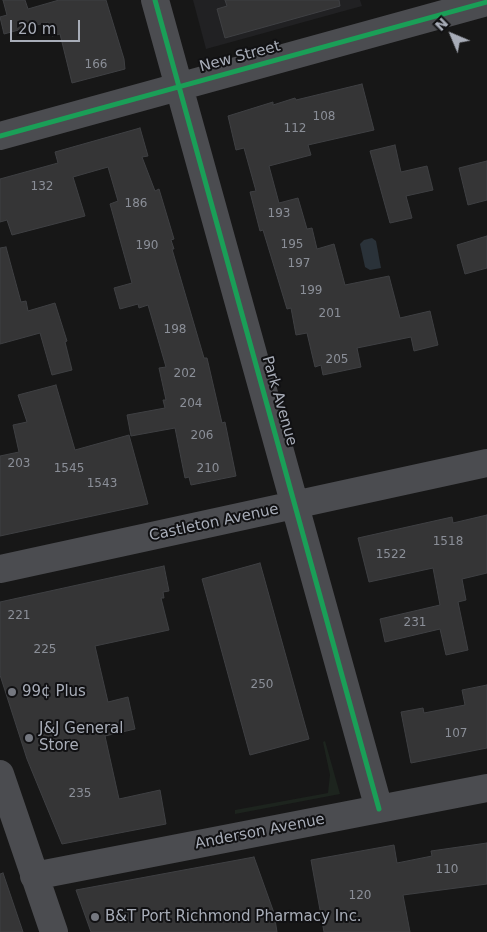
<!DOCTYPE html>
<meta charset="utf-8">
<style>
body{margin:0}
#map{position:relative;width:487px;height:932px;overflow:hidden;background:#171717;font-family:"DejaVu Sans",sans-serif}
canvas{display:block}
.north{position:absolute;left:427px;top:10px;width:50px;height:50px;-webkit-text-stroke:4px #111113;paint-order:stroke;rotate:315deg;font-size:14px;font-weight:700;line-height:20px;text-align:center;color:#a8adb8}
.north::after{content:'';display:block;margin:auto;width:18px;height:22px;background:#a8adb8;clip-path:polygon(50% 0,100% 100%,50% 72%,0 100%)}
.scale{position:absolute;left:10px;top:20px;width:70px;height:22px;box-sizing:border-box;border:2px solid #a8adb8;border-top:0;padding-left:6px;font-size:15px;line-height:18px;white-space:nowrap;color:#a8adb8;-webkit-text-stroke:4px #111113;paint-order:stroke}
</style>
<div id="map">
<canvas width="487" height="932"></canvas>
<div class="north">N</div>
<div class="scale">20 m</div>
</div>
<script>
const g = document.querySelector('canvas').getContext('2d');
g.lineJoin = 'round';
function fill(path, color) { g.fillStyle = color; g.fill(path, 'evenodd'); }
const poly = rows => new Path2D(rows.map(r => 'M' + r).join(''));
function trace(path, color, width, dash) { g.strokeStyle = color; g.lineWidth = width; g.lineCap = dash ? 'butt' : 'round'; g.setLineDash(dash || []); g.stroke(path); }
function write(font, color, halo, rows, align = 'center') {
  g.font = font + ' "DejaVu Sans",sans-serif'; g.lineWidth = 4; g.setLineDash([]); g.textBaseline = 'middle'; g.strokeStyle = halo; g.fillStyle = color; for (const [text, x, y, turn = 0] of rows) {
    g.save(); g.translate(x, y); g.rotate((+turn || 0) * Math.PI / 180); g.textAlign = isNaN(turn) ? turn : align; if (halo) g.strokeText(text, 0, 0); g.fillText(text, 0, 0); g.restore();
  }
}
fill(poly([
 [193,0,360,0,362,6,206,49]
]), '#212123');
fill(poly([
 [325,741,340,794,235,814,235,810,328,793,330,775,323,742]
]), '#1d241e');
fill(poly([
 [372,238,376,241,381,268,370,270,365,267,360,244,364,240]
]), '#2a3239');
const building = poly([
 [3,0,25,0,28,9,59,0,106,0,124,59,125,69,72,83,60,34,52,36,48,22,4,34,0,17,7,15,3,0],
 [225,0,339,0,340,6,225,38,217,9,227,6,225,0],
 [362,84,374,130,308,145,311,155,269,166,279,203,298,198,307,229,312,228,317,249,334,244,345,285,389,276,400,318,430,311,438,345,414,351,411,337,357,348,361,367,323,375,321,365,315,367,307,333,296,335,291,308,287,309,263,230,260,231,250,192,256,191,244,148,236,150,228,116,273,102,273,105,295,98,296,100,362,84],
 [140,128,148,156,142,157,155,191,159,189,174,239,171,240,174,249,172,249,204,358,207,358,222,423,225,422,236,476,191,485,189,477,185,478,175,428,131,436,127,415,165,408,163,400,166,400,159,368,166,367,148,305,139,308,138,304,120,309,114,288,132,283,110,204,118,201,108,167,73,177,85,216,12,235,7,220,0,222,0,179,58,163,55,152,140,128],
 [395,145,401,172,427,166,433,190,406,196,412,218,390,223,370,151,395,145],
 [487,161,487,200,468,205,459,168,487,161],
 [487,236,487,268,465,274,457,245,487,236],
 [6,247,21,302,26,301,28,311,55,303,67,341,65,342,72,370,52,375,40,333,0,344,0,248,6,247],
 [56,385,75,450,129,435,148,504,0,536,0,456,19,452,13,425,27,422,18,395,56,385],
 [487,515,487,573,462,579,466,600,458,602,468,650,446,655,440,629,385,642,380,619,440,605,433,568,369,582,358,538,452,517,453,523,487,515],
 [260,563,309,739,250,755,202,579,260,563],
 [164,566,169,591,163,592,164,598,161,598,169,630,95,646,108,702,128,697,135,729,105,736,119,799,160,790,166,824,62,844,27,759,0,675,0,602,164,566],
 [487,685,487,748,411,763,401,712,423,708,424,713,465,705,462,690,487,685],
 [487,843,487,884,403,895,410,932,324,932,311,860,394,845,397,863,432,856,431,851,487,843],
 [254,857,274,913,277,932,91,932,76,890,254,857],
 [3,873,23,932,0,932,0,874,3,873]
]);
fill(building, '#353536');
trace(building, '#3f4043', 1);
trace(poly([
 [155,0,379,809],
 [0,136,487,2],
 [0,569,487,463],
 [0,774,54,932],
 [34,876,487,788]
]), '#4b4c50', 28);
trace(poly([
 [155,0,379,809],
 [0,136,487,2]
]), '#1a9f57', 5);
for (const [x, y, r, color] of [
 [12,692,5,"#757880"],
 [29,738,5,"#757880"],
 [95,917,5,"#757880"]
]) { const dot = new Path2D(); dot.arc(x, y, r, 0, 2 * Math.PI); g.fillStyle = color; g.fill(dot); trace(dot, '#111113', 2); }
write('12px', '#8b8f98', null, [
 ["166",96,65],
 ["108",324,117],
 ["112",295,129],
 ["132",42,187],
 ["186",136,204],
 ["193",279,214],
 ["195",292,245],
 ["190",147,246],
 ["197",299,264],
 ["199",311,291],
 ["201",330,314],
 ["198",175,330],
 ["205",337,360],
 ["202",185,374],
 ["204",191,404],
 ["206",202,436],
 ["203",19,464],
 ["1545",69,469],
 ["210",208,469],
 ["1543",102,484],
 ["1518",448,542],
 ["1522",391,555],
 ["221",19,616],
 ["231",415,623],
 ["225",45,650],
 ["250",262,685],
 ["107",456,734],
 ["235",80,794],
 ["110",447,870],
 ["120",360,896]
]);
write('15px', '#a8adb8', '#111113', [
 ["New Street",240,57,-15],
 ["Park Avenue",279,401,74],
 ["Castleton Avenue",214,523,-12],
 ["Anderson Avenue",260,832,-11]
]);
write('15px', '#a8adb8', '#111113', [
 ["99¢ Plus",22,692],
 ["J&J General",39,729],
 ["Store",39,746],
 ["B&T Port Richmond Pharmacy Inc.",105,917]
], 'left');
</script>
